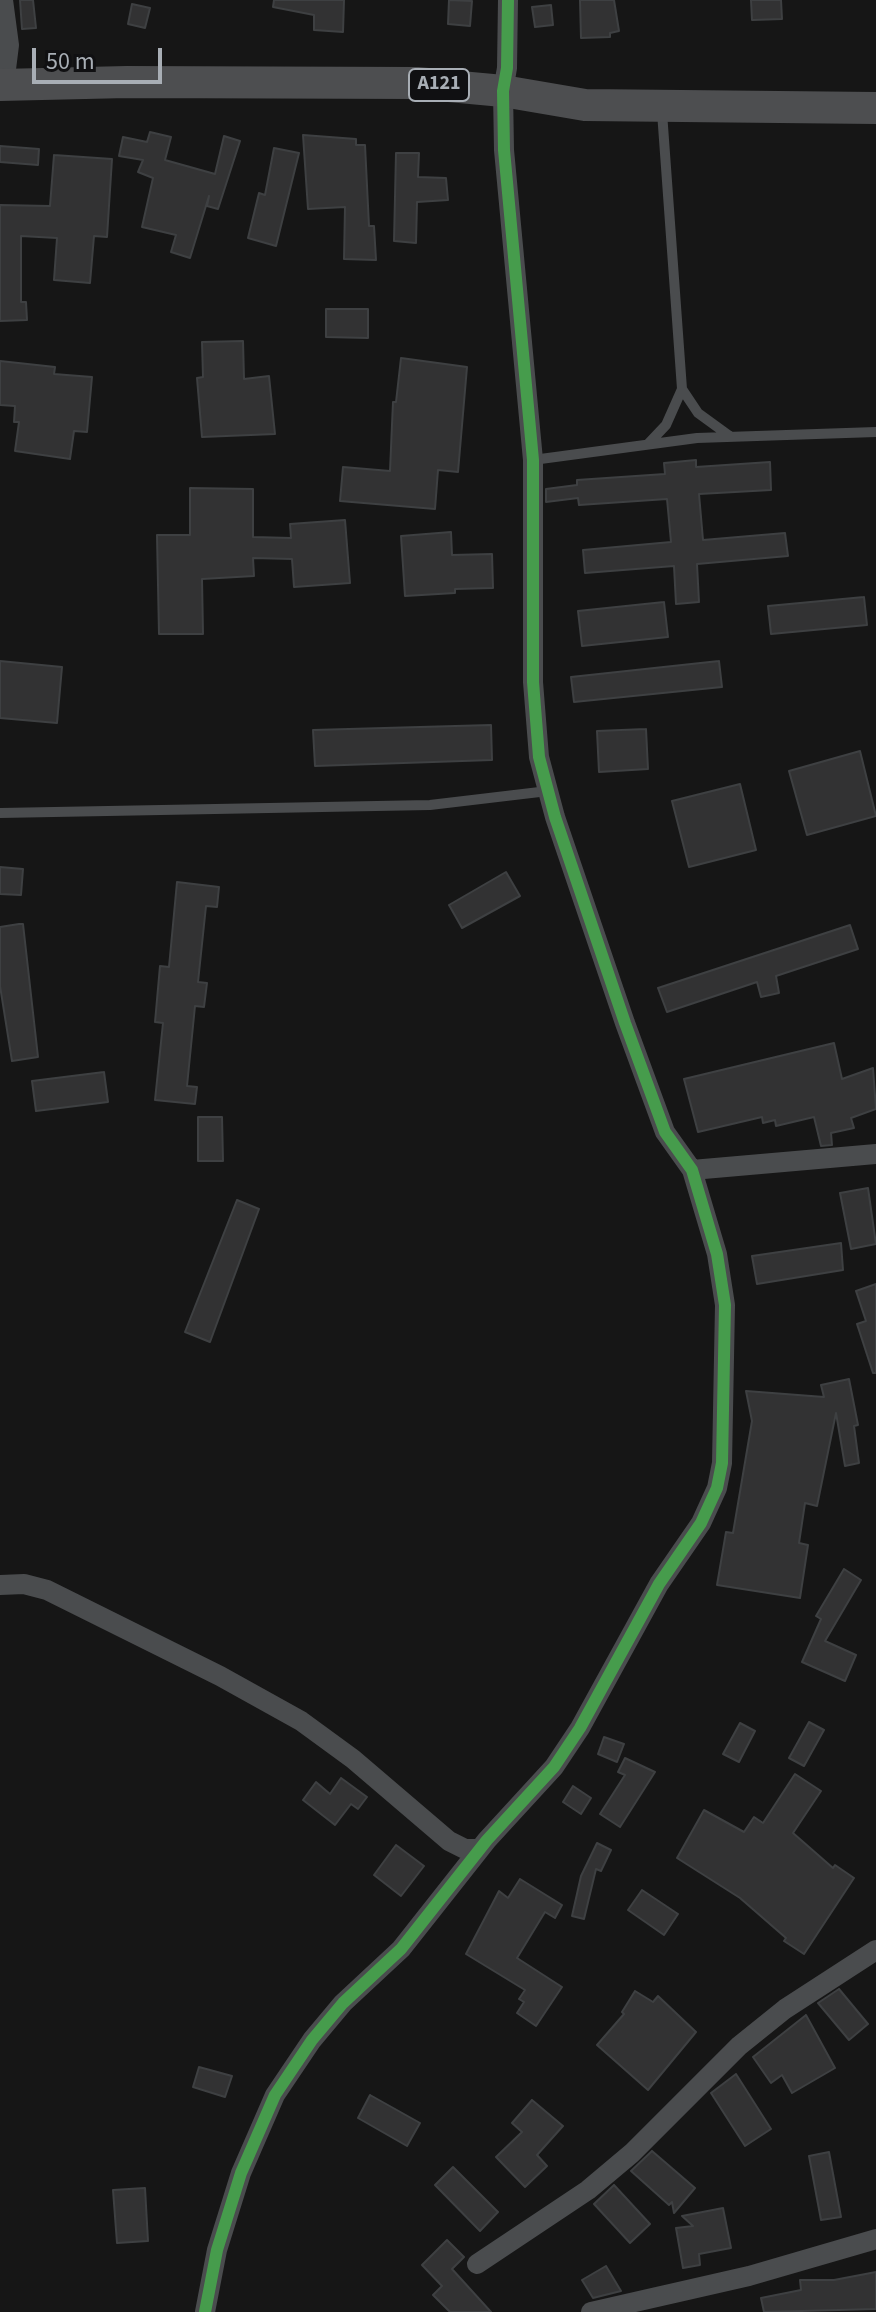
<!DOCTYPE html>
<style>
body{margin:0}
#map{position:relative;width:876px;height:2312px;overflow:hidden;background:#161616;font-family:"Source Sans 3",sans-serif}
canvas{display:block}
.scale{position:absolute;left:32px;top:48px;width:130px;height:36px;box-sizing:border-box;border:4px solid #a8aeb5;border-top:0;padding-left:10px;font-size:24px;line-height:28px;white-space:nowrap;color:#a8aeb5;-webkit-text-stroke:6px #101012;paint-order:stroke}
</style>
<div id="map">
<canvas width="876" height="2312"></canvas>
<div class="scale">50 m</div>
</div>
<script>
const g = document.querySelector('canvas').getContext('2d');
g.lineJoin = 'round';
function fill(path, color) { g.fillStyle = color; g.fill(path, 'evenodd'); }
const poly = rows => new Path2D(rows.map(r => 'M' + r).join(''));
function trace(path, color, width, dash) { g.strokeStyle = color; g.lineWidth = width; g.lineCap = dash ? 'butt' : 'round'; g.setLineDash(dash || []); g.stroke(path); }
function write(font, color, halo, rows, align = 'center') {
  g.font = font + ' "Source Sans 3",sans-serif'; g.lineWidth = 7; g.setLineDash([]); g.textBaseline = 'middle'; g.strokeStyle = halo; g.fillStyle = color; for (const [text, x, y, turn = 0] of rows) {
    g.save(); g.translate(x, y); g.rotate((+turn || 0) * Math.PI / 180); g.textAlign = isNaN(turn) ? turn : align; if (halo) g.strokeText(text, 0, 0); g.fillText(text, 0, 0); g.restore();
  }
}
const building = poly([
 [20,0,33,0,36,28,22,29,20,0],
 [274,0,344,0,343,32,314,30,314,15,273,7,274,0],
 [449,0,472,1,470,26,448,24,449,0],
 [580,0,614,0,619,31,610,33,610,37,581,38,580,0],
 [751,0,781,0,782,19,752,20,751,0],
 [132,4,150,8,145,28,128,24,132,4],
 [551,5,553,25,535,27,532,7,551,5],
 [150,132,171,137,165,160,215,174,224,136,240,141,218,209,207,206,209,196,190,258,171,252,176,235,142,227,153,178,138,172,143,160,119,156,123,137,147,142,150,132],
 [303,135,356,139,356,145,365,145,369,226,374,226,376,260,344,259,345,207,308,209,303,135],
 [0,146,39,149,38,165,0,162,0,146],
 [274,148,299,153,276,246,248,238,259,193,265,195,274,148],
 [396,153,419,153,418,177,446,178,448,200,417,202,416,243,394,241,396,153],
 [54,155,112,159,107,237,94,236,90,283,54,280,57,238,21,236,21,302,26,302,27,320,0,321,0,205,50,206,54,155],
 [326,309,368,309,368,338,326,337,326,309],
 [243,341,244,379,269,376,275,434,202,437,197,378,203,377,202,342,243,341],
 [401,358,467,367,458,472,438,470,435,509,340,501,343,467,390,471,393,402,396,402,401,358],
 [0,361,55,367,54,374,92,377,87,432,74,431,70,459,15,451,19,422,14,422,15,406,0,405,0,361],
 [696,460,696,467,770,462,771,490,699,494,703,540,785,533,788,556,697,564,699,602,676,604,674,566,585,573,583,550,671,542,667,499,579,505,578,498,546,502,546,489,577,485,577,480,665,474,664,463,696,460],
 [190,488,253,489,253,537,291,538,290,524,345,520,350,583,294,587,292,559,253,558,254,576,202,579,203,634,159,634,157,535,190,535,190,488],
 [451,532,452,555,492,554,493,588,455,589,455,593,405,596,401,536,451,532],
 [864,597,867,625,771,634,768,606,864,597],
 [664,602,668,637,582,646,578,611,664,602],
 [0,661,62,667,57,723,0,718,0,661],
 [719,661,722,687,574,702,571,677,719,661],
 [491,725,492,760,315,766,313,730,491,725],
 [646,729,648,769,599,772,597,731,646,729],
 [860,751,876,816,807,835,789,771,860,751],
 [740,784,756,850,689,867,672,801,740,784],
 [0,867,23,869,21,895,0,894,0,867],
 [506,872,520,896,462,928,449,905,506,872],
 [177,882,219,887,217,907,206,906,198,982,207,983,204,1007,195,1006,187,1086,197,1087,195,1104,155,1100,163,1023,155,1022,160,966,169,967,177,882],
 [19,924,23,924,38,1057,12,1061,0,986,0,927,19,924],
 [850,925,858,949,776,976,779,993,761,997,757,982,667,1012,658,988,850,925],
 [834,1043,842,1079,873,1068,876,1109,851,1118,854,1128,831,1133,832,1145,821,1146,814,1117,776,1126,775,1120,763,1123,762,1117,698,1132,684,1079,834,1043],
 [104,1072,108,1102,36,1111,32,1081,104,1072],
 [198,1117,222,1117,223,1161,198,1161,198,1117],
 [868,1188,876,1244,851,1249,840,1193,868,1188],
 [237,1200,259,1209,210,1342,185,1332,237,1200],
 [841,1243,843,1270,757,1284,752,1256,841,1243],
 [876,1284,876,1373,873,1373,857,1324,866,1321,856,1291,876,1284],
 [849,1379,858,1425,854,1426,859,1463,845,1466,836,1413,817,1506,805,1503,799,1543,808,1545,800,1598,717,1585,726,1532,733,1533,752,1421,746,1391,824,1397,821,1385,849,1379],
 [844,1569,861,1580,825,1641,856,1655,845,1681,802,1662,821,1619,816,1616,844,1569],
 [809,1722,824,1730,804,1766,789,1758,809,1722],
 [740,1723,755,1731,739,1762,723,1754,740,1723],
 [604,1737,624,1744,617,1762,598,1754,604,1737],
 [625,1758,655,1772,620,1827,600,1814,625,1775,618,1772,625,1758],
 [795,1774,821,1791,793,1833,833,1868,835,1865,854,1878,804,1954,784,1941,786,1938,740,1898,677,1858,704,1810,744,1832,754,1817,763,1823,795,1774],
 [341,1778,367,1797,358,1809,351,1804,335,1825,303,1800,316,1782,330,1794,341,1778],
 [573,1786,591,1798,581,1814,563,1802,573,1786],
 [597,1843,611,1850,601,1871,596,1869,584,1919,572,1916,581,1876,597,1843],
 [396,1845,424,1866,401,1896,374,1875,396,1845],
 [520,1879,562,1905,555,1918,545,1912,517,1958,562,1987,536,2026,517,2013,524,2002,519,1999,525,1990,466,1954,499,1891,508,1898,520,1879],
 [642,1890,678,1914,664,1935,628,1910,642,1890],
 [839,1989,868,2024,849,2040,818,2003,839,1989],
 [635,1991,653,2002,658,1996,696,2032,648,2090,597,2045,624,2014,622,2012,635,1991],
 [806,2015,835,2068,792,2093,782,2075,771,2083,753,2057,806,2015],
 [199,2067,232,2076,225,2097,193,2087,199,2067],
 [736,2074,771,2129,745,2146,711,2093,736,2074],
 [370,2095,420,2123,407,2146,358,2118,370,2095],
 [532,2100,563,2126,537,2155,547,2166,525,2187,496,2157,522,2132,512,2123,532,2100],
 [652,2151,695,2188,674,2213,672,2202,669,2205,631,2171,652,2151],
 [829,2152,841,2217,821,2220,809,2156,829,2152],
 [453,2167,498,2212,480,2231,435,2185,453,2167],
 [614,2185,650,2224,630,2243,594,2204,614,2185],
 [145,2188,148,2241,117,2243,113,2190,145,2188],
 [723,2208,731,2248,699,2254,700,2265,683,2268,676,2228,693,2226,682,2216,723,2208],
 [447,2240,464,2257,452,2269,491,2312,450,2312,433,2295,442,2286,422,2265,447,2240],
 [606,2266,621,2291,593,2298,582,2280,606,2266],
 [876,2272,876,2309,764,2312,761,2298,801,2290,800,2280,834,2280,876,2272]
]);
fill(building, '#323233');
trace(building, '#3e4042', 2);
trace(poly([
 [662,112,682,389,698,413,731,437],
 [648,444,666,425,682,389],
 [533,460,697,438,876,432],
 [0,813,430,805,548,791]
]), '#4a4c4e', 10);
trace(poly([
 [3,0,9,45,4,85],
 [692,1170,876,1154],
 [0,1585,24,1584,47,1590,220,1676,301,1721,353,1759,449,1841,465,1849,480,1849],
 [477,2264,588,2190,632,2153,739,2046,785,2009,876,1950],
 [205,2312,217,2250,241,2173,275,2095,312,2040,343,2003,401,1949,487,1840,554,1767,580,1728,659,1584,701,1523,717,1488,722,1463,725,1305,717,1254,692,1170,665,1132,625,1023,555,817,539,757,533,682,533,460,504,150,503,91,507,68,508,0],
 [591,2312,749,2276,876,2239]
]), '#4a4c4e', 20);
trace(poly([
 [0,85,127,82,417,83,503,91,585,105,876,108]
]), '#4d4e50', 32);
trace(poly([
 [205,2312,217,2250,241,2173,275,2095,312,2040,343,2003,401,1949,487,1840,554,1767,580,1728,659,1584,701,1523,717,1488,722,1463,725,1305,717,1254,692,1170,665,1132,625,1023,555,817,539,757,533,682,533,460,504,150,503,91,507,68,508,0]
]), '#469c4c', 12);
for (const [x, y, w] of [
 [439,85,60]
]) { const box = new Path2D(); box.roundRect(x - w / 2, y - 16, w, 32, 6); g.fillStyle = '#101012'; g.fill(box); trace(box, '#a8aeb5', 2); }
write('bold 20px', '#a8aeb5', null, [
 ["A121",439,85]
]);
</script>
